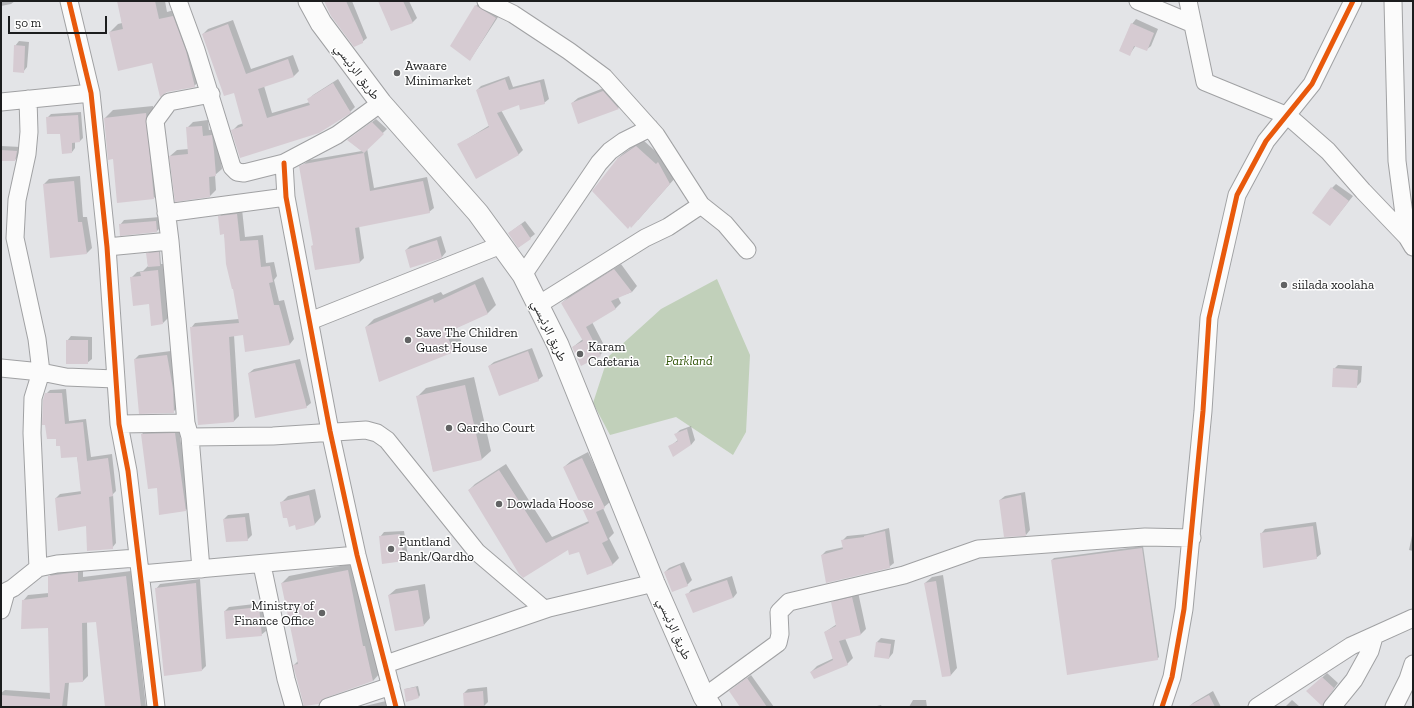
<!DOCTYPE html>
<meta charset="utf-8">
<style>
body{margin:0}
#map{position:relative;width:1414px;height:708px;overflow:hidden;background:#e3e4e7;font-family:"Zilla Slab",serif}
canvas{display:block}
.frame{position:absolute;inset:0;border:2px solid #1c1d1e;pointer-events:none}
.scale{position:absolute;left:8px;top:16px;width:99px;height:18px;box-sizing:border-box;border:2px solid #1c1d1e;border-top:0;padding-left:5px;font-size:12px;line-height:14px;white-space:nowrap;color:#1c1d1e;-webkit-text-stroke:3px #fff;paint-order:stroke}
</style>
<div id="map">
<canvas width="1414" height="708"></canvas>
<div class="frame"></div>
<div class="scale">50 m</div>
</div>
<script>
const g = document.querySelector('canvas').getContext('2d');
g.lineJoin = 'round';
function fill(path, color) { g.fillStyle = color; g.fill(path, 'evenodd'); }
const poly = rows => new Path2D(rows.map(r => 'M' + r).join(''));
function trace(path, color, width, dash) { g.strokeStyle = color; g.lineWidth = width; g.lineCap = dash ? 'butt' : 'round'; g.setLineDash(dash || []); g.stroke(path); }
function write(font, color, halo, rows, align = 'center') {
  g.font = font + ' "Zilla Slab","Noto Naskh Arabic",serif'; g.lineWidth = 3; g.setLineDash([]); g.textBaseline = 'middle'; g.strokeStyle = halo; g.fillStyle = color; for (const [text, x, y, turn = 0] of rows) {
    g.save(); g.translate(x, y); g.rotate((+turn || 0) * Math.PI / 180); g.textAlign = isNaN(turn) ? turn : align; if (halo) g.strokeText(text, 0, 0); g.fillText(text, 0, 0); g.restore();
  }
}
fill(poly([
 [717,279,750,355,746,432,733,455,676,417,610,435,593,403,608,357,661,309]
]), '#c1d0ba');
fill(poly([
 [1,1,15,1,11,4,1,6],
 [118,1,165,1,167,12,181,8,203,78,194,86,167,91,153,62,110,32,118,24,122,23],
 [325,1,352,1,367,38,362,42],
 [379,1,409,1,417,18,413,22,391,30],
 [480,1,500,14,470,60,476,6],
 [1136,19,1158,29,1151,46,1146,50,1136,45,1130,54,1132,24],
 [233,20,251,69,293,55,299,71,294,76,264,86,272,113,310,102,308,100,313,95,338,79,355,107,350,112,233,130,238,125,244,123,234,91,203,34,208,29],
 [19,41,29,42,27,67,23,72,15,46],
 [509,76,513,87,544,79,549,99,544,103,520,104,501,110,523,150,519,154,477,177,459,144,490,125,477,90,481,86],
 [609,86,624,102,618,108,578,122,572,103,578,98],
 [153,106,162,190,154,198,114,158,105,118,113,110],
 [81,112,83,138,80,141,75,142,75,148,72,152,61,133,48,117,51,114],
 [376,119,387,129,367,148,374,188,427,177,434,208,429,212,359,226,364,258,360,262,316,269,314,245,300,167,309,160,362,151,348,140],
 [208,120,209,130,218,129,222,169,215,175,216,190,210,196,170,156,177,150,189,149,187,128,193,122],
 [643,140,663,158,676,177,638,220,617,159,625,152],
 [1,146,21,147,19,156,15,160,1,160],
 [80,176,83,217,87,217,92,248,87,253,51,256,44,184,49,179],
 [1336,184,1353,196,1330,225,1332,188],
 [242,209,245,237,263,235,266,263,274,262,277,276,274,280,279,301,284,300,294,339,290,344,244,334,234,335,239,416,234,421,199,424,191,328,195,323,239,319,224,233,219,217,224,212],
 [160,217,161,227,157,231,120,225,124,220],
 [525,221,535,234,519,247,509,233],
 [441,236,446,252,442,257,411,267,406,250,410,246],
 [160,251,161,264,164,264,169,317,163,323,131,278,137,272,143,271,148,266,147,254,149,252],
 [621,264,637,286,632,292,618,297,621,303,615,309,592,322,606,349,600,355,573,347,583,339,562,303,568,297],
 [483,277,496,305,488,313,456,328,462,343,453,351,366,327,374,319,441,292,443,295],
 [71,336,92,337,92,359,87,363,67,341],
 [532,348,543,376,538,380,489,366,494,362],
 [171,351,177,408,173,412,135,359,139,355],
 [300,359,311,403,306,407,249,373,254,369],
 [1338,365,1362,366,1361,382,1356,387,1334,369],
 [474,377,491,451,482,459,433,470,417,397,426,388],
 [66,389,69,421,86,419,91,457,112,454,116,491,113,494,116,543,112,548,56,498,60,494,82,491,77,456,61,445,46,394,50,390],
 [691,426,695,440,691,445,669,447,678,440,676,434,680,430],
 [179,429,190,506,186,510,158,487,142,434,146,430],
 [588,452,611,501,603,508,614,533,609,538,619,558,612,565,579,550,568,549,523,577,469,490,475,484,506,464,552,537,589,521,564,467,571,461],
 [315,489,321,517,315,524,295,524,281,503,288,496],
 [1025,492,1030,530,1026,535,1000,500,1005,496],
 [249,513,252,535,247,540,224,519,228,515],
 [1316,522,1321,554,1316,558,1261,534,1265,529],
 [889,528,894,563,889,567,822,555,826,551,844,547,843,540,847,536,867,534],
 [404,531,408,556,404,560,380,537,384,532],
 [1413,531,1413,551,1409,550],
 [1143,546,1159,657,1157,659,1052,560,1054,558],
 [684,562,692,580,687,585,665,572,669,568],
 [355,563,380,673,373,681,294,665,298,661,282,583,289,576],
 [83,568,83,577,131,571,146,707,107,707,97,621,87,622,88,676,83,681,69,682,67,707,1,707,1,693,5,690,51,693,49,627,23,601,28,595,49,593,49,577,54,571],
 [943,575,957,668,951,675,943,676,925,583,932,577],
 [732,576,737,593,733,598,687,595,691,590],
 [200,579,206,666,202,670,156,589,160,584],
 [425,584,430,618,424,625,389,595,396,589],
 [858,592,866,629,861,634,845,638,853,658,847,664,811,672,817,666,834,658,825,632,837,624,832,603,838,597],
 [263,603,266,631,261,635,225,611,229,607],
 [881,638,895,640,893,653,889,658,877,642],
 [1327,673,1338,683,1322,705,1312,687],
 [751,675,774,707,742,707,735,687],
 [418,686,420,695,419,697,405,689],
 [487,687,488,702,484,706,465,707,464,693,468,689],
 [1213,691,1221,707,1189,707,1193,703],
 [913,700,926,700,927,707,909,707],
 [1292,700,1300,707,1285,707],
 [386,701,389,707,361,707],
 [881,705,882,707,873,707]
]), '#0003');
fill(poly([
 [117,1,155,1,159,19,173,16,186,51,195,87,167,92,160,97,152,63,118,71,109,32,123,29],
 [324,1,346,1,363,39,363,43,354,47,331,16],
 [378,1,403,1,413,23,391,31],
 [475,5,496,18,470,61,450,46],
 [1131,23,1154,33,1147,51,1134,46,1130,56,1119,51],
 [228,24,246,74,288,59,294,77,258,89,267,118,310,105,307,99,333,83,351,113,319,133,240,158,231,130,243,126,234,93,224,96,202,34],
 [14,45,25,46,24,73,13,72],
 [505,79,509,90,540,82,545,104,520,110,519,105,497,113,519,155,476,179,457,144,489,127,476,90],
 [603,91,619,109,578,124,571,103],
 [146,113,154,199,117,203,113,159,108,160,104,118],
 [78,115,80,142,72,143,72,153,62,154,60,134,47,134,46,117],
 [372,122,384,134,364,153,347,140],
 [202,126,203,136,212,135,214,151,216,176,209,177,210,197,175,202,169,156,188,154,186,127],
 [636,146,656,164,658,162,670,184,631,228,630,226,628,229,592,191,617,159],
 [1,150,17,151,15,161,1,161],
 [364,153,370,191,423,181,430,213,355,228,360,263,315,270,311,246,313,245,299,166,304,164],
 [74,181,78,222,82,222,87,254,50,258,43,184],
 [1331,187,1349,201,1330,226,1312,213],
 [237,214,240,241,258,240,261,267,270,266,273,282,269,283,274,305,279,305,290,345,245,352,243,335,229,337,234,422,198,425,190,327,239,323,233,289,232,289,226,264,224,234,220,235,218,216],
 [156,221,157,232,120,236,119,224],
 [521,224,531,239,518,248,508,233],
 [437,240,442,258,410,268,405,250],
 [159,252,160,266,148,267,146,253],
 [614,269,632,292,611,301,616,309,586,327,601,356,581,366,572,347,583,341,561,303],
 [158,270,163,324,151,326,149,304,133,306,130,277,141,276,140,272],
 [475,284,488,314,446,333,454,352,379,382,365,327,433,299,434,303],
 [66,340,88,340,88,364,66,364],
 [528,351,539,381,499,396,488,366],
 [167,355,173,389,174,413,139,414,134,359],
 [295,363,307,408,255,418,248,373],
 [1333,368,1358,370,1357,388,1332,387],
 [465,385,482,460,433,472,416,396],
 [45,393,62,393,65,424,83,422,87,461,108,458,113,496,109,497,113,549,87,551,86,526,58,531,55,498,81,494,77,457,61,458,60,446,56,446,56,439,47,439,45,425,42,425,43,400],
 [687,429,691,445,673,457,668,446,678,441,674,434],
 [175,433,186,511,159,515,157,488,148,489,141,434],
 [582,458,605,508,596,512,608,540,602,543,613,565,587,575,579,552,569,555,568,550,523,578,519,574,468,490,499,470,546,543,589,523,563,467],
 [309,495,315,525,296,530,295,525,289,527,287,518,283,518,280,502],
 [1021,495,1026,536,1004,537,999,500],
 [245,517,248,541,226,542,223,519],
 [1313,526,1317,559,1263,568,1260,533],
 [885,531,890,568,826,583,821,555,843,549,841,540,864,537,864,536],
 [400,534,404,561,382,564,379,536],
 [1142,548,1158,660,1067,675,1051,560],
 [680,565,688,586,672,592,664,572],
 [348,570,363,646,365,646,373,681,325,698,319,704,304,706,293,665,298,664,281,583],
 [78,572,78,582,126,576,141,707,105,707,96,622,82,623,83,682,65,683,62,707,1,707,1,695,50,699,48,628,21,629,22,600,48,597,48,576],
 [727,580,733,598,693,613,685,594],
 [936,581,951,676,942,677,924,583],
 [196,583,202,671,164,676,155,588],
 [418,590,424,626,395,631,388,595],
 [852,597,861,635,839,641,848,665,814,679,810,672,833,660,824,632,836,626,831,602],
 [259,607,262,636,226,639,224,611],
 [876,642,891,644,889,659,874,657],
 [1322,677,1334,688,1322,706,1306,691],
 [747,678,767,707,740,707,729,691],
 [416,687,419,698,406,702,404,689],
 [483,691,484,707,464,707,463,693],
 [1209,695,1215,707,1187,707]
]), '#d6cbd2');
const minor = poly([
 [69,1,91,93,107,247,119,424,128,471,156,707],
 [178,1,196,50,232,167,237,172,244,173,284,163,337,135,381,103],
 [486,1,513,14,569,51,604,77,656,135,701,205,725,224,747,250],
 [1138,1,1193,24],
 [1188,1,1205,82,1288,116,1328,151,1363,191,1407,237],
 [1393,1,1397,161,1407,237,1413,247],
 [28,99,29,132,27,154,17,200,15,238,37,339,41,372,33,398,32,433,38,568],
 [1,102,91,93],
 [284,163,286,197,330,431,357,555,396,707],
 [166,213,286,197],
 [107,247,170,241],
 [523,275,599,163,610,151,624,141,650,128],
 [538,305,645,238,668,227,701,205],
 [310,321,501,245],
 [1,368,41,372,66,377,115,379],
 [119,424,186,423],
 [190,437,273,436,366,430,377,433,387,440,477,552,544,609,549,608],
 [262,565,286,679,294,707],
 [201,569,190,437,186,423,170,241,155,121,169,102,211,94],
 [141,574,357,555],
 [1,594,13,588,38,568,57,564,137,558],
 [1,610,6,592],
 [386,664,549,608,654,583],
 [704,697,778,643,780,634,779,612,789,602,904,575,978,549,1145,537,1192,538],
 [328,707,391,686],
 [1162,707,1172,677,1184,609,1203,411,1209,318,1237,195,1266,141,1312,84,1353,1],
 [1257,707,1351,646,1413,618],
 [1332,707,1354,680,1370,651,1374,637],
 [1394,707,1408,679,1413,664]
]);
const major = poly([
 [309,1,321,23,381,103,478,213,523,275,558,345,654,583,704,697,711,707]
]);
trace(minor, '#a0a1a3', 19);
trace(major, '#a0a1a3', 23);
trace(minor, '#fbfbfb', 17);
trace(major, '#fbfbfb', 21);
trace(poly([
 [69,1,91,93,107,247,119,424,128,471,156,707],
 [284,163,286,197,330,431,357,555,396,707],
 [1162,707,1172,677,1184,609,1203,411,1209,318,1237,195,1266,141,1312,84,1353,1]
]), '#e8590c', 5);
for (const [x, y, r, color] of [
 [397,73,4,"#626364"],
 [1284,285,4,"#626364"],
 [408,340,4,"#626364"],
 [580,354,4,"#626364"],
 [449,428,4,"#626364"],
 [499,504,4,"#626364"],
 [391,549,4,"#626364"],
 [322,613,4,"#626364"]
]) { const dot = new Path2D(); dot.arc(x, y, r, 0, 2 * Math.PI); g.fillStyle = color; g.fill(dot); trace(dot, '#fff', 1.5); }
write('13px', '#1c1d1e', '#fff', [
 ["Awaare",405,66],
 ["Minimarket",405,81],
 ["siilada xoolaha",1292,285],
 ["Save The Children",416,333],
 ["Guast House",416,348],
 ["Karam",588,347],
 ["Cafetaria",588,362],
 ["Qardho Court",457,428],
 ["Dowlada Hoose",507,504],
 ["Puntland",399,542],
 ["Bank/Qardho",399,557],
 ["Ministry of",314,606,"right"],
 ["Finance Office",314,621,"right"]
], 'left');
write('13px', '#1c1d1e', '#fff', [
 ["طريق الرئيسي",357,72,53],
 ["طريق الرئيسي",549,331,65],
 ["طريق الرئيسي",674,629,66]
]);
write('italic 13px', '#325609', '#fff', [
 ["Parkland",689,361]
]);
</script>
